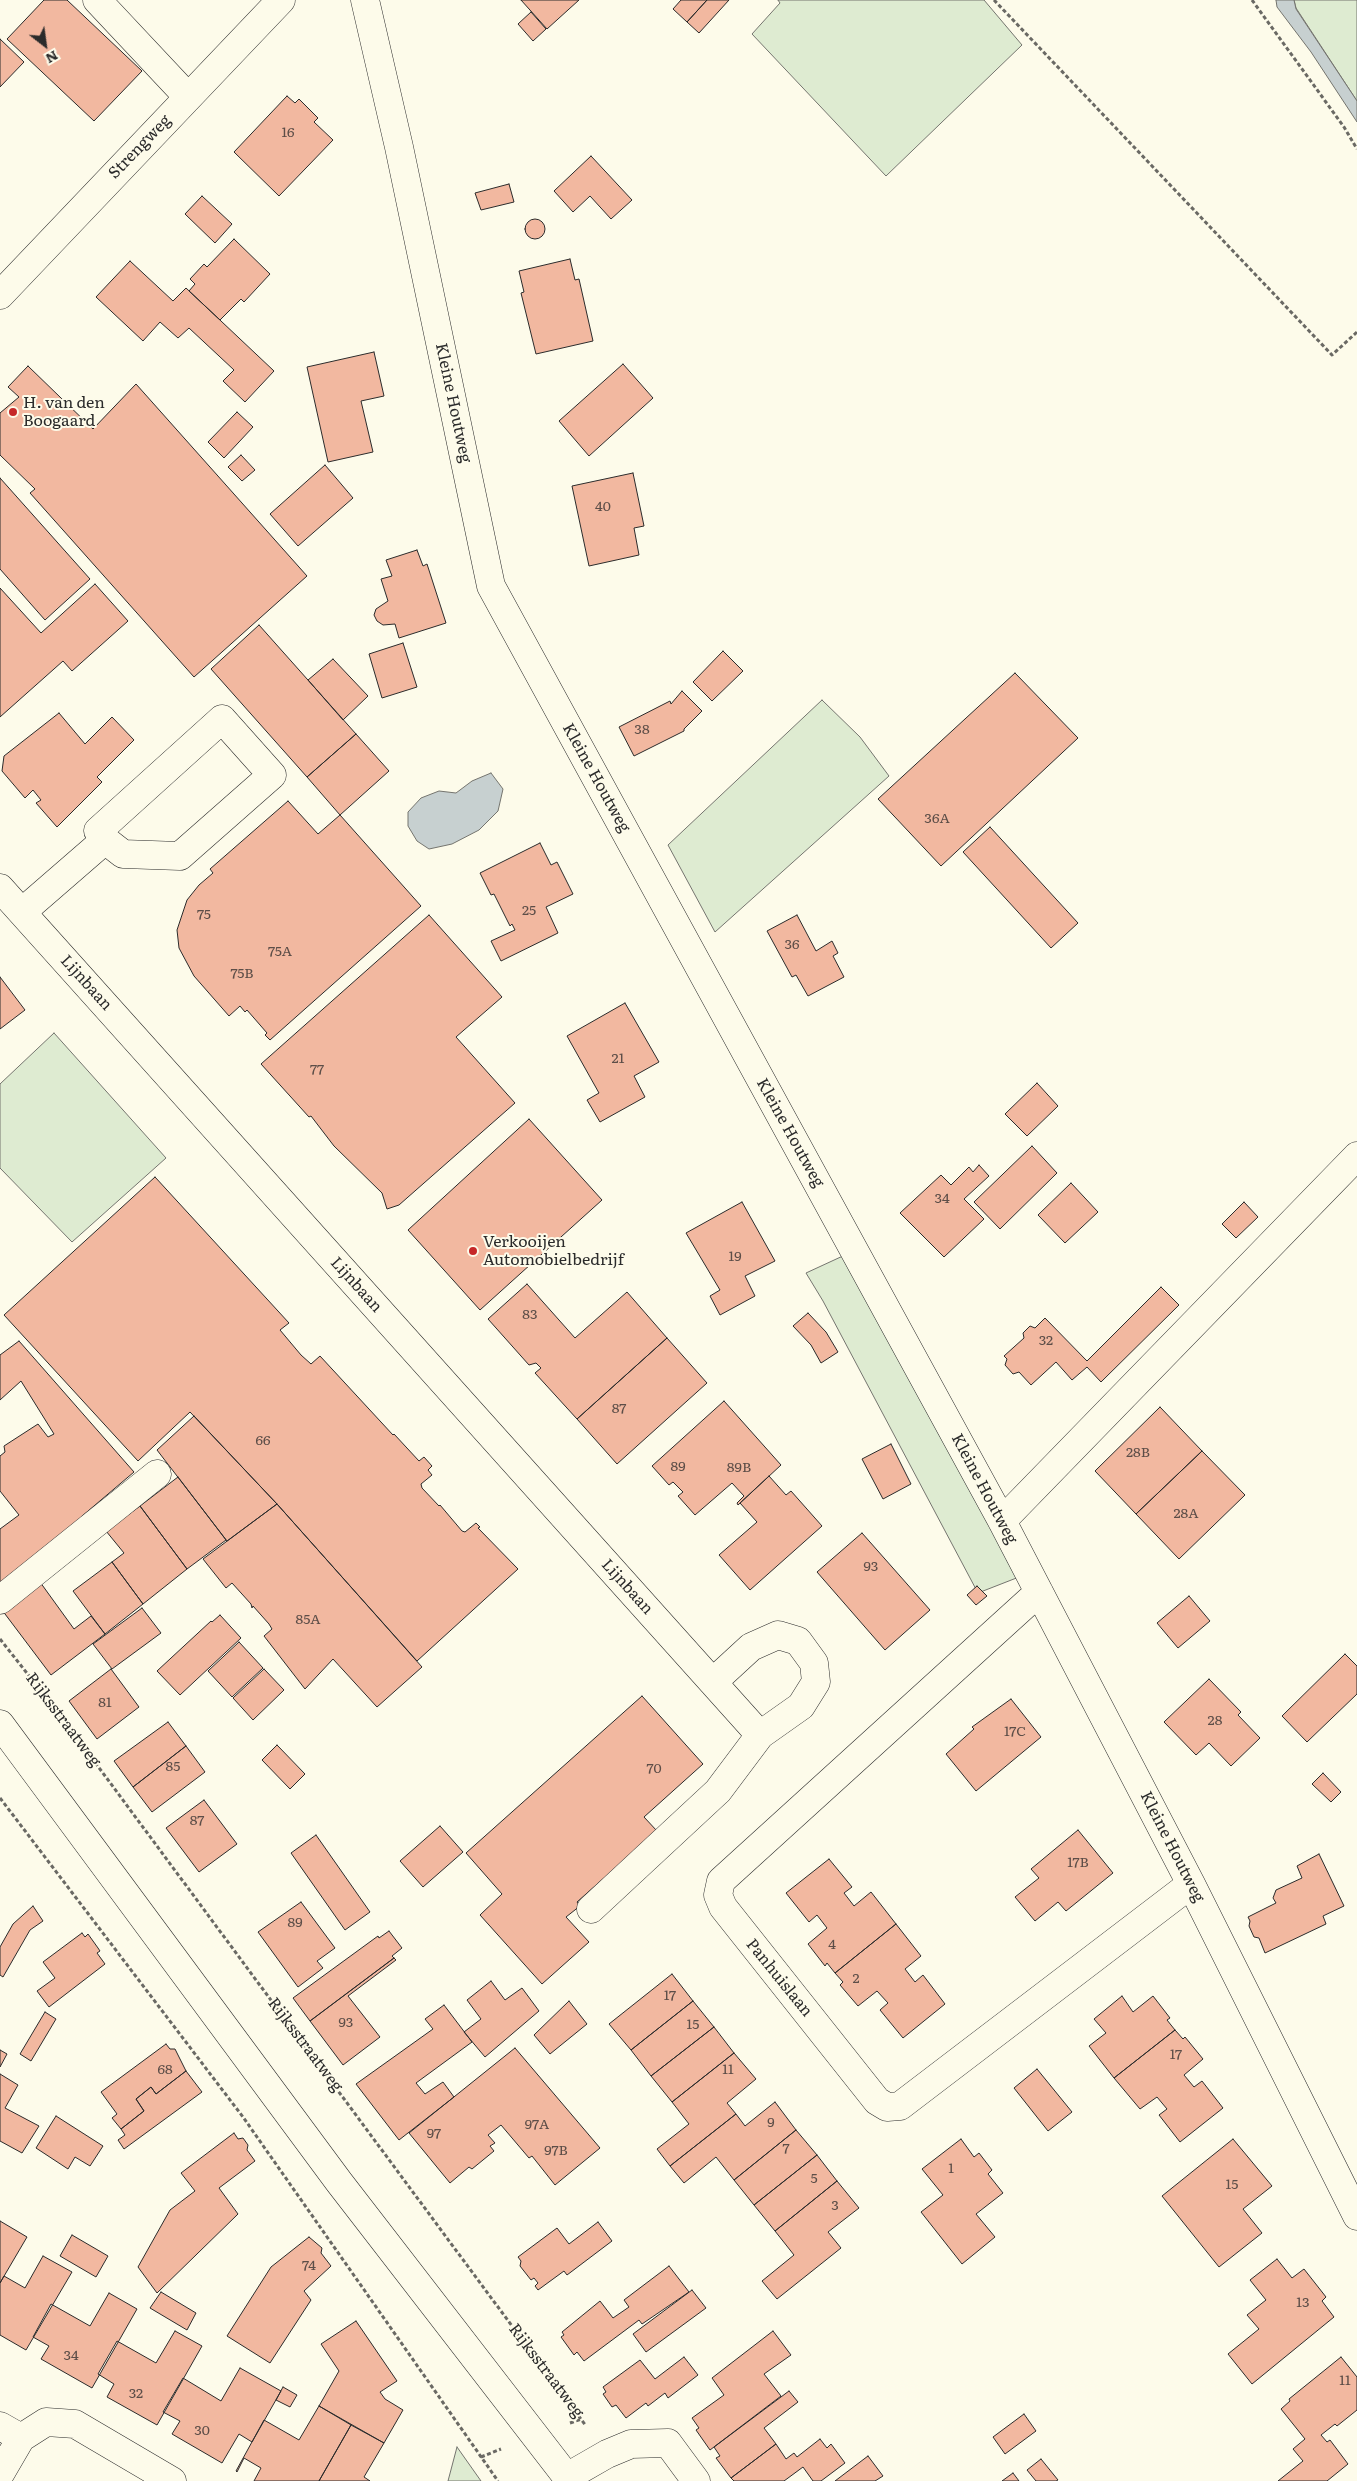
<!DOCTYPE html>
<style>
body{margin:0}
#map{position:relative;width:1357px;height:2481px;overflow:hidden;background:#fdfbea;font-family:Literata,serif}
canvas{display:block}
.north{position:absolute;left:20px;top:20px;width:50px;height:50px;-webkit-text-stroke:4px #fdfbea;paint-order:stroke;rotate:150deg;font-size:14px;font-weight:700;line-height:20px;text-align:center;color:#2b2b2b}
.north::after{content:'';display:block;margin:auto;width:18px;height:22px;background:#2b2b2b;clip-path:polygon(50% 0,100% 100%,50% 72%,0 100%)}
</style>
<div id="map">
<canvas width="1357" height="2481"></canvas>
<div class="north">N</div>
</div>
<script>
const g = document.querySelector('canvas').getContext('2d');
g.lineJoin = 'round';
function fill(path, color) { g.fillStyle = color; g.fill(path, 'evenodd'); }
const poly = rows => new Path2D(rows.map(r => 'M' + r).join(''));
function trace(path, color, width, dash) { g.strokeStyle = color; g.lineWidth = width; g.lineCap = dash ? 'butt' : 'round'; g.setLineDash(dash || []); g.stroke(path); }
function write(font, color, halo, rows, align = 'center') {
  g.font = font + ' Literata,serif'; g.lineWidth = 4; g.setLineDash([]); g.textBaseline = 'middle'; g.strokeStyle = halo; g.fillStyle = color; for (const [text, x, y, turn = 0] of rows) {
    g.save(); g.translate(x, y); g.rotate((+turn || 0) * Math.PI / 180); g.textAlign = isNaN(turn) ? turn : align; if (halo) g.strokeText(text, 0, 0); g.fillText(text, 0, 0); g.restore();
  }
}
const green = poly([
 [778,0,984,0,1022,45,886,176,752,34,780,3,778,0],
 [1294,0,1357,0,1357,101,1296,8,1294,0],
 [822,700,860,737,889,776,715,932,668,845,822,700],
 [54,1033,166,1158,72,1242,0,1168,0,1084,54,1033],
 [845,1255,1019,1577,978,1593,823,1301,806,1273,845,1255],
 [457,2447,481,2481,448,2481,457,2447]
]);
fill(green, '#deebd1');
trace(green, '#74746e', 1);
const water = poly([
 [1276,0,1294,0,1296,9,1357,101,1357,122,1311,52,1277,7,1276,0],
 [491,773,503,789,498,811,479,830,452,844,429,849,417,841,408,826,408,812,421,798,439,791,456,793,472,781,491,773]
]);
fill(water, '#c7d0d0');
trace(water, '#74746e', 1);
const building = poly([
 [44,0,67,0,142,71,94,121,7,39,44,0],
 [521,0,579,0,547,29,521,0],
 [681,0,707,0,687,22,673,9,681,0],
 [707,0,729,0,699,33,687,22,707,0],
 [531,12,546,29,533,41,518,24,531,12],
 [0,39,24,62,0,87,0,39],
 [287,96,295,103,299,99,318,118,314,122,333,140,279,196,234,152,287,96],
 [591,156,632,200,611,219,590,196,573,212,554,191,591,156],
 [509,184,514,202,481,210,475,193,509,184],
 [202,196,232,224,215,243,185,214,202,196],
 '525 229a10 10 0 1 1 20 0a10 10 0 1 1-20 0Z',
 [234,239,270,274,244,302,241,299,220,320,189,291,195,284,190,279,204,264,207,267,234,239],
 [570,259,575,280,579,279,593,341,536,354,521,293,524,292,519,271,570,259],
 [130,261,173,301,186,288,274,371,245,402,223,381,234,370,189,328,178,338,160,322,143,341,96,297,130,261],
 [374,352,384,396,361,401,373,452,328,462,307,367,374,352],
 [623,364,653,398,589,456,559,421,623,364],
 [28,366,93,429,136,384,307,576,194,677,30,493,35,489,0,455,0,413,19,397,8,387,28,366],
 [237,412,253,427,224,458,208,442,237,412],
 [241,455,255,470,242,481,228,467,241,455],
 [325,465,353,498,298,546,270,514,325,465],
 [633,473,644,526,634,528,639,555,589,566,572,486,633,473],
 [0,478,90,579,45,620,0,569,0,478],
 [417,550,423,566,427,564,446,623,399,638,395,624,383,625,377,621,374,615,376,609,388,601,381,579,392,576,386,560,417,550],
 [95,584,128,621,72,671,63,661,0,717,0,588,41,633,95,584],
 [259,625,356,734,307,777,211,669,259,625],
 [403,643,417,687,382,698,369,654,403,643],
 [723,651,743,671,712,701,693,682,723,651],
 [333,659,368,696,343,720,308,680,333,659],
 [1015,673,1078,738,941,866,878,799,1015,673],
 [682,691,702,711,684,729,684,731,634,756,619,727,670,701,671,704,682,691],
 [59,713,85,744,112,717,134,740,97,777,102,782,57,827,36,803,41,800,33,790,25,798,2,771,4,756,59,713],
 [356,734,389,771,340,815,307,777,356,734],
 [288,801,318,834,340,815,421,906,270,1040,265,1035,267,1033,247,1010,245,1012,240,1006,229,1016,194,976,179,948,177,930,187,900,199,885,213,873,210,869,288,801],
 [990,827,1078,923,1051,948,963,852,990,827],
 [540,843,551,865,557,862,573,894,546,907,558,933,501,961,491,941,515,930,512,924,510,926,494,894,491,895,480,873,540,843],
 [429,915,502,997,456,1037,515,1103,399,1205,387,1209,382,1193,334,1146,311,1116,309,1117,261,1064,429,915],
 [797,915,816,951,832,941,838,953,833,956,844,977,808,996,796,975,792,977,767,931,797,915],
 [0,977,25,1010,0,1029,0,977],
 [625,1003,659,1062,634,1076,645,1097,600,1122,587,1100,599,1093,567,1036,625,1003],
 [1037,1083,1058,1106,1027,1136,1005,1114,1037,1083],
 [529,1119,602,1200,480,1310,408,1230,529,1119],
 [1032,1146,1057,1173,1000,1229,974,1202,1032,1146],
 [979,1165,989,1176,964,1199,984,1219,944,1257,900,1213,941,1175,951,1185,969,1167,973,1172,979,1165],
 [155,1177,289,1323,280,1330,301,1355,311,1364,320,1356,393,1435,394,1434,419,1461,424,1457,432,1466,428,1470,432,1475,421,1484,422,1488,439,1506,440,1505,462,1531,465,1532,476,1523,480,1527,478,1528,518,1569,417,1661,277,1504,190,1412,138,1461,4,1315,155,1177],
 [1071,1183,1098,1212,1065,1243,1038,1215,1071,1183],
 [742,1202,775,1261,745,1276,755,1296,720,1315,710,1296,720,1290,686,1233,742,1202],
 [1244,1202,1258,1217,1236,1238,1222,1224,1244,1202],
 [527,1284,575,1338,627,1292,667,1338,577,1419,535,1373,541,1368,536,1363,529,1365,488,1319,527,1284],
 [1161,1287,1179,1305,1101,1382,1087,1367,1072,1380,1056,1362,1031,1385,1019,1372,1013,1374,1005,1365,1007,1359,1004,1356,1024,1338,1023,1333,1030,1326,1035,1328,1045,1318,1087,1361,1161,1287],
 [808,1313,826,1332,838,1352,821,1363,811,1345,793,1326,808,1313],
 [667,1338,707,1383,617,1464,577,1419,667,1338],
 [19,1341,134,1472,81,1517,85,1521,0,1587,0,1529,19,1515,0,1491,0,1456,5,1452,4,1446,38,1424,48,1437,54,1434,21,1381,0,1400,0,1355,19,1341],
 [724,1401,781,1465,738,1505,737,1503,744,1496,732,1483,695,1515,678,1496,683,1492,673,1482,669,1485,652,1466,724,1401],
 [1160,1407,1202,1451,1136,1514,1095,1471,1160,1407],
 [194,1416,277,1504,227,1541,157,1450,194,1416],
 [891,1444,911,1484,883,1499,862,1459,891,1444],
 [1202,1451,1245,1495,1179,1559,1136,1514,1202,1451],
 [769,1476,786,1495,791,1491,822,1526,750,1590,719,1555,757,1522,740,1503,769,1476],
 [178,1477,226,1540,187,1569,140,1506,178,1477],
 [277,1504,422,1667,377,1707,333,1659,305,1689,264,1636,272,1629,269,1624,253,1606,252,1608,251,1604,232,1583,226,1588,203,1559,277,1504],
 [140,1506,187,1569,143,1604,112,1562,124,1553,106,1531,140,1506],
 [862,1533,930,1610,885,1650,817,1572,862,1533],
 [112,1562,143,1604,105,1634,73,1591,112,1562],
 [40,1582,74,1629,91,1616,105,1634,51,1675,2,1610,40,1582],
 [977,1586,987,1596,976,1605,967,1595,977,1586],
 [1189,1596,1210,1621,1178,1648,1157,1623,1189,1596],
 [142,1608,161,1633,112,1669,93,1644,142,1608],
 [220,1615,241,1638,180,1695,157,1671,211,1621,212,1622,220,1615],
 [239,1642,263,1668,232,1697,208,1671,239,1642],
 [1345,1654,1357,1666,1357,1694,1307,1742,1282,1716,1345,1654],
 [111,1669,139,1707,97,1739,69,1701,111,1669],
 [264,1669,284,1690,253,1720,233,1698,264,1669],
 [1209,1679,1241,1712,1238,1715,1260,1738,1231,1766,1209,1743,1196,1755,1164,1722,1209,1679],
 [642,1696,703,1764,644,1817,657,1831,577,1902,580,1906,566,1917,589,1942,542,1984,480,1915,502,1894,466,1853,642,1696],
 [1011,1699,1041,1737,976,1791,946,1754,974,1729,972,1727,1011,1699],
 [168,1722,186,1746,133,1787,114,1761,168,1722],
 [277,1745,305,1774,290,1789,262,1760,277,1745],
 [186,1746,205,1772,152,1812,133,1787,186,1746],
 [1323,1773,1341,1792,1331,1802,1312,1784,1323,1773],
 [204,1800,237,1844,199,1872,166,1828,204,1800],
 [440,1826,463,1852,423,1887,400,1861,440,1826],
 [1078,1830,1113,1873,1066,1911,1058,1902,1035,1921,1015,1897,1039,1878,1031,1869,1078,1830],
 [316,1835,370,1912,345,1930,291,1853,316,1835],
 [1319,1854,1344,1906,1323,1916,1326,1924,1265,1953,1259,1938,1254,1937,1249,1926,1250,1921,1248,1917,1276,1903,1273,1898,1276,1890,1302,1878,1297,1866,1319,1854],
 [829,1859,852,1887,844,1893,854,1906,871,1892,896,1924,835,1973,827,1963,825,1966,808,1944,827,1928,817,1915,809,1922,786,1893,829,1859],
 [301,1902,335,1948,317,1961,323,1968,298,1987,258,1932,301,1902],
 [33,1906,43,1921,30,1930,3,1977,0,1975,0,1947,13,1924,33,1906],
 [896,1924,921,1956,905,1969,915,1982,923,1975,945,2004,903,2038,880,2010,888,2003,877,1991,858,2006,840,1985,843,1982,835,1973,896,1924],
 [389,1931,402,1948,392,1956,394,1958,310,2021,293,1998,378,1936,379,1938,389,1931],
 [82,1933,85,1937,88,1934,98,1948,100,1951,97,1953,105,1964,49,2007,37,1991,55,1978,43,1962,82,1933],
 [394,1958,396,1960,348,1996,380,2037,343,2065,310,2021,394,1958],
 [672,1974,693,2001,631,2050,609,2024,672,1974],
 [491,1981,505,2000,522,1988,539,2011,485,2057,464,2032,481,2019,467,2000,491,1981],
 [1122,1996,1133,2012,1153,1996,1170,2018,1167,2020,1175,2030,1114,2078,1089,2046,1106,2033,1094,2019,1122,1996],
 [569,2001,587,2024,550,2054,534,2035,569,2001],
 [693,2001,714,2027,651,2076,631,2050,693,2001],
 [444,2005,472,2042,416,2083,425,2094,443,2082,454,2097,399,2140,356,2084,433,2029,425,2019,444,2005],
 [45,2012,56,2019,31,2061,20,2054,45,2012],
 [714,2027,734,2053,672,2102,651,2076,714,2027],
 [1175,2030,1183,2039,1185,2037,1203,2059,1184,2075,1194,2087,1202,2081,1223,2108,1180,2142,1159,2115,1167,2109,1157,2097,1140,2109,1114,2078,1175,2030],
 [166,2044,170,2049,175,2049,186,2071,156,2094,151,2087,136,2099,144,2111,121,2129,112,2118,117,2114,101,2092,166,2044],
 [515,2048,600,2148,555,2185,532,2156,529,2158,501,2125,488,2135,495,2143,490,2146,494,2151,472,2169,469,2167,450,2183,409,2133,515,2048],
 [0,2050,7,2054,0,2067,0,2050],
 [734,2053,756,2079,727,2103,736,2114,670,2166,657,2149,689,2124,672,2102,734,2053],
 [1037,2069,1072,2112,1048,2131,1014,2088,1037,2069],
 [186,2071,202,2092,124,2149,118,2140,125,2135,121,2129,144,2111,136,2099,151,2087,156,2094,186,2071],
 [0,2074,18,2085,5,2108,39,2126,22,2153,0,2141,0,2074],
 [775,2102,796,2130,734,2180,716,2157,684,2183,670,2166,736,2114,745,2126,775,2102],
 [56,2116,103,2146,90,2166,75,2157,68,2169,36,2148,56,2116],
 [796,2130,817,2155,754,2205,734,2180,796,2130],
 [234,2133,238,2139,243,2138,248,2145,247,2150,255,2161,219,2188,238,2214,157,2293,138,2267,170,2210,195,2191,181,2173,234,2133],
 [961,2139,974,2157,979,2153,992,2170,988,2174,1003,2193,976,2214,995,2237,962,2264,921,2212,943,2195,922,2169,961,2139],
 [1233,2139,1272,2186,1243,2209,1262,2233,1219,2267,1162,2196,1233,2139],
 [817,2155,837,2181,775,2231,754,2205,817,2155],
 [837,2181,859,2208,828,2232,841,2248,777,2299,762,2281,794,2255,775,2231,837,2181],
 [0,2221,27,2237,0,2283,0,2221],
 [598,2222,612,2241,567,2275,564,2271,538,2290,535,2286,538,2283,534,2278,531,2280,520,2266,521,2261,518,2257,557,2228,569,2244,598,2222],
 [72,2235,108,2256,96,2277,60,2256,72,2235],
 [309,2237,322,2248,321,2253,331,2266,304,2291,311,2300,270,2363,227,2336,271,2267,309,2237],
 [43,2256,72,2272,26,2350,0,2335,0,2283,4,2276,25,2288,43,2256],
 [1277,2259,1292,2278,1304,2269,1326,2297,1322,2301,1334,2317,1252,2384,1228,2354,1259,2329,1247,2315,1266,2300,1250,2280,1277,2259],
 [669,2266,689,2292,642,2324,639,2320,584,2361,577,2352,574,2355,561,2337,564,2335,562,2332,600,2301,613,2318,629,2307,624,2300,669,2266],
 [692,2290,706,2308,646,2352,633,2334,692,2290],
 [161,2292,196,2313,187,2330,150,2308,161,2292],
 [109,2293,137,2309,92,2388,41,2359,49,2346,33,2337,51,2304,90,2326,109,2293],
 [356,2321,397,2381,380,2392,385,2399,403,2410,384,2443,319,2406,339,2371,321,2344,356,2321],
 [175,2331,202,2346,157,2425,107,2397,114,2384,98,2374,117,2341,156,2363,175,2331],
 [773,2331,791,2355,764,2374,781,2396,710,2450,696,2430,699,2428,692,2418,724,2395,712,2378,773,2331],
 [684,2357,698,2375,668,2398,665,2393,648,2406,646,2403,626,2418,616,2405,612,2407,603,2394,606,2392,603,2387,640,2360,655,2379,684,2357],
 [1341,2357,1357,2377,1357,2410,1337,2426,1335,2424,1321,2435,1327,2442,1330,2440,1348,2464,1327,2481,1278,2481,1303,2461,1293,2449,1305,2439,1281,2409,1290,2401,1289,2399,1341,2357],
 [240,2368,281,2391,252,2442,239,2434,222,2463,172,2434,180,2421,163,2412,183,2378,221,2401,240,2368],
 [283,2387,297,2395,290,2407,276,2400,283,2387],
 [789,2391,798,2402,764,2428,776,2444,731,2478,716,2458,720,2456,714,2447,789,2391],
 [319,2406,351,2425,319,2481,254,2481,261,2468,244,2458,237,2472,236,2471,264,2420,299,2440,319,2406],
 [1024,2414,1036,2431,1005,2454,993,2437,1024,2414],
 [351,2425,384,2443,364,2477,370,2481,319,2481,351,2425],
 [820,2439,827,2448,831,2444,845,2463,821,2481,813,2481,803,2467,784,2481,734,2481,731,2478,776,2444,786,2459,794,2453,797,2457,820,2439],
 [868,2456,883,2476,875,2481,835,2481,868,2456],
 [1041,2459,1058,2480,1056,2481,1036,2481,1027,2470,1041,2459],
 [1013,2473,1019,2481,1002,2481,1013,2473]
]);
fill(building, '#f2b8a0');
trace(building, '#2b2b2b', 1);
const minor = poly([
 [97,0,188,97],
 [365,0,399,147,491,586,1002,1521,1191,1884,1357,2216],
 [0,295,281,0],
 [0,888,760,1735,801,1706,816,1682,814,1663,798,1641,778,1635,751,1647,713,1682],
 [22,912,105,840,98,831,222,719,272,775,180,856,123,854,105,840],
 [1002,1521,1357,1156],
 [1039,1592,721,1881,718,1895,723,1907,877,2101,887,2107,900,2106,1191,1884],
 [0,1600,157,1474],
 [591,1909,718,1791,760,1735],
 [0,2426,21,2438,46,2422,75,2424,172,2481],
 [0,2474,21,2438],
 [567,2477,607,2454,631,2444,668,2443,696,2481]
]);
const major = poly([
 [0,1724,339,2182,570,2481]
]);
trace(minor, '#2b2b2b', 29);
trace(major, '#2b2b2b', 29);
trace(poly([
 [994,0,1332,355,1357,332],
 [1252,0,1344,127,1357,149],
 [0,1639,60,1715,586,2426],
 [0,1798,243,2117,498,2481],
 [570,2423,582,2419],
 [481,2457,501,2449]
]), '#6a6964', 3, [4, 2.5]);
trace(minor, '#fdfbea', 28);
trace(major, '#fdfbea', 28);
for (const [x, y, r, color] of [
 [13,412,5,"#c62828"],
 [473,1251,5,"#c62828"]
]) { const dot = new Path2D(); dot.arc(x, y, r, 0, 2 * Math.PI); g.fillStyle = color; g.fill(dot); trace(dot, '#fdfbea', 2); }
write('14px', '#5d4e48', null, [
 ["16",288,133],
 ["40",603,507],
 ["38",642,730],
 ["36A",937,819],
 ["25",529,911],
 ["75",204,915],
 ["36",792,945],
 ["75A",280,952],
 ["75B",242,974],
 ["21",618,1059],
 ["77",317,1070],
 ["34",942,1199],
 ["19",735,1257],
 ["83",530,1315],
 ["32",1046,1341],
 ["87",619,1409],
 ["66",263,1441],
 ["28B",1138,1453],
 ["89",678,1467],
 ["89B",739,1468],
 ["28A",1186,1514],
 ["93",871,1567],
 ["85A",308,1620],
 ["81",105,1703],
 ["28",1215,1721],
 ["17C",1015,1732],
 ["85",173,1767],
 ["70",654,1769],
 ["87",197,1821],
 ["17B",1078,1863],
 ["89",295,1923],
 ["4",832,1945],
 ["2",856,1979],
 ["17",670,1996],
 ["93",346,2023],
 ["15",693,2025],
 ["17",1176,2055],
 ["68",165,2070],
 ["11",728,2070],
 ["9",771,2123],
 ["97A",537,2125],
 ["97",434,2134],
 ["7",786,2149],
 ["97B",556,2151],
 ["1",951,2169],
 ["5",814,2179],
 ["15",1232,2185],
 ["3",835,2206],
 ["74",309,2266],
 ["13",1303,2303],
 ["34",71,2356],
 ["11",1345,2381],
 ["32",136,2394],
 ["30",202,2431]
]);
write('16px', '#2b2b2b', '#fdfbea', [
 ["Strengweg",140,147,-46],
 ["Kleine Houtweg",453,403,78],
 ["Kleine Houtweg",596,778,61],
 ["Lijnbaan",86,983,48],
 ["Kleine Houtweg",790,1133,61],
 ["Lijnbaan",356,1285,48],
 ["Kleine Houtweg",984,1489,62],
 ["Lijnbaan",627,1587,48],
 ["Rijksstraatweg",63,1720,53],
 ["Kleine Houtweg",1172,1847,63],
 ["Panhuislaan",779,1978,51],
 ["Rijksstraatweg",305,2045,53],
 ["Rijksstraatweg",546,2371,53]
]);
write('16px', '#2b2b2b', '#fdfbea', [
 ["H. van den",23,403],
 ["Boogaard",23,421],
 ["Verkooijen",483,1242],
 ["Automobielbedrijf",483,1260]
], 'left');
</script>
